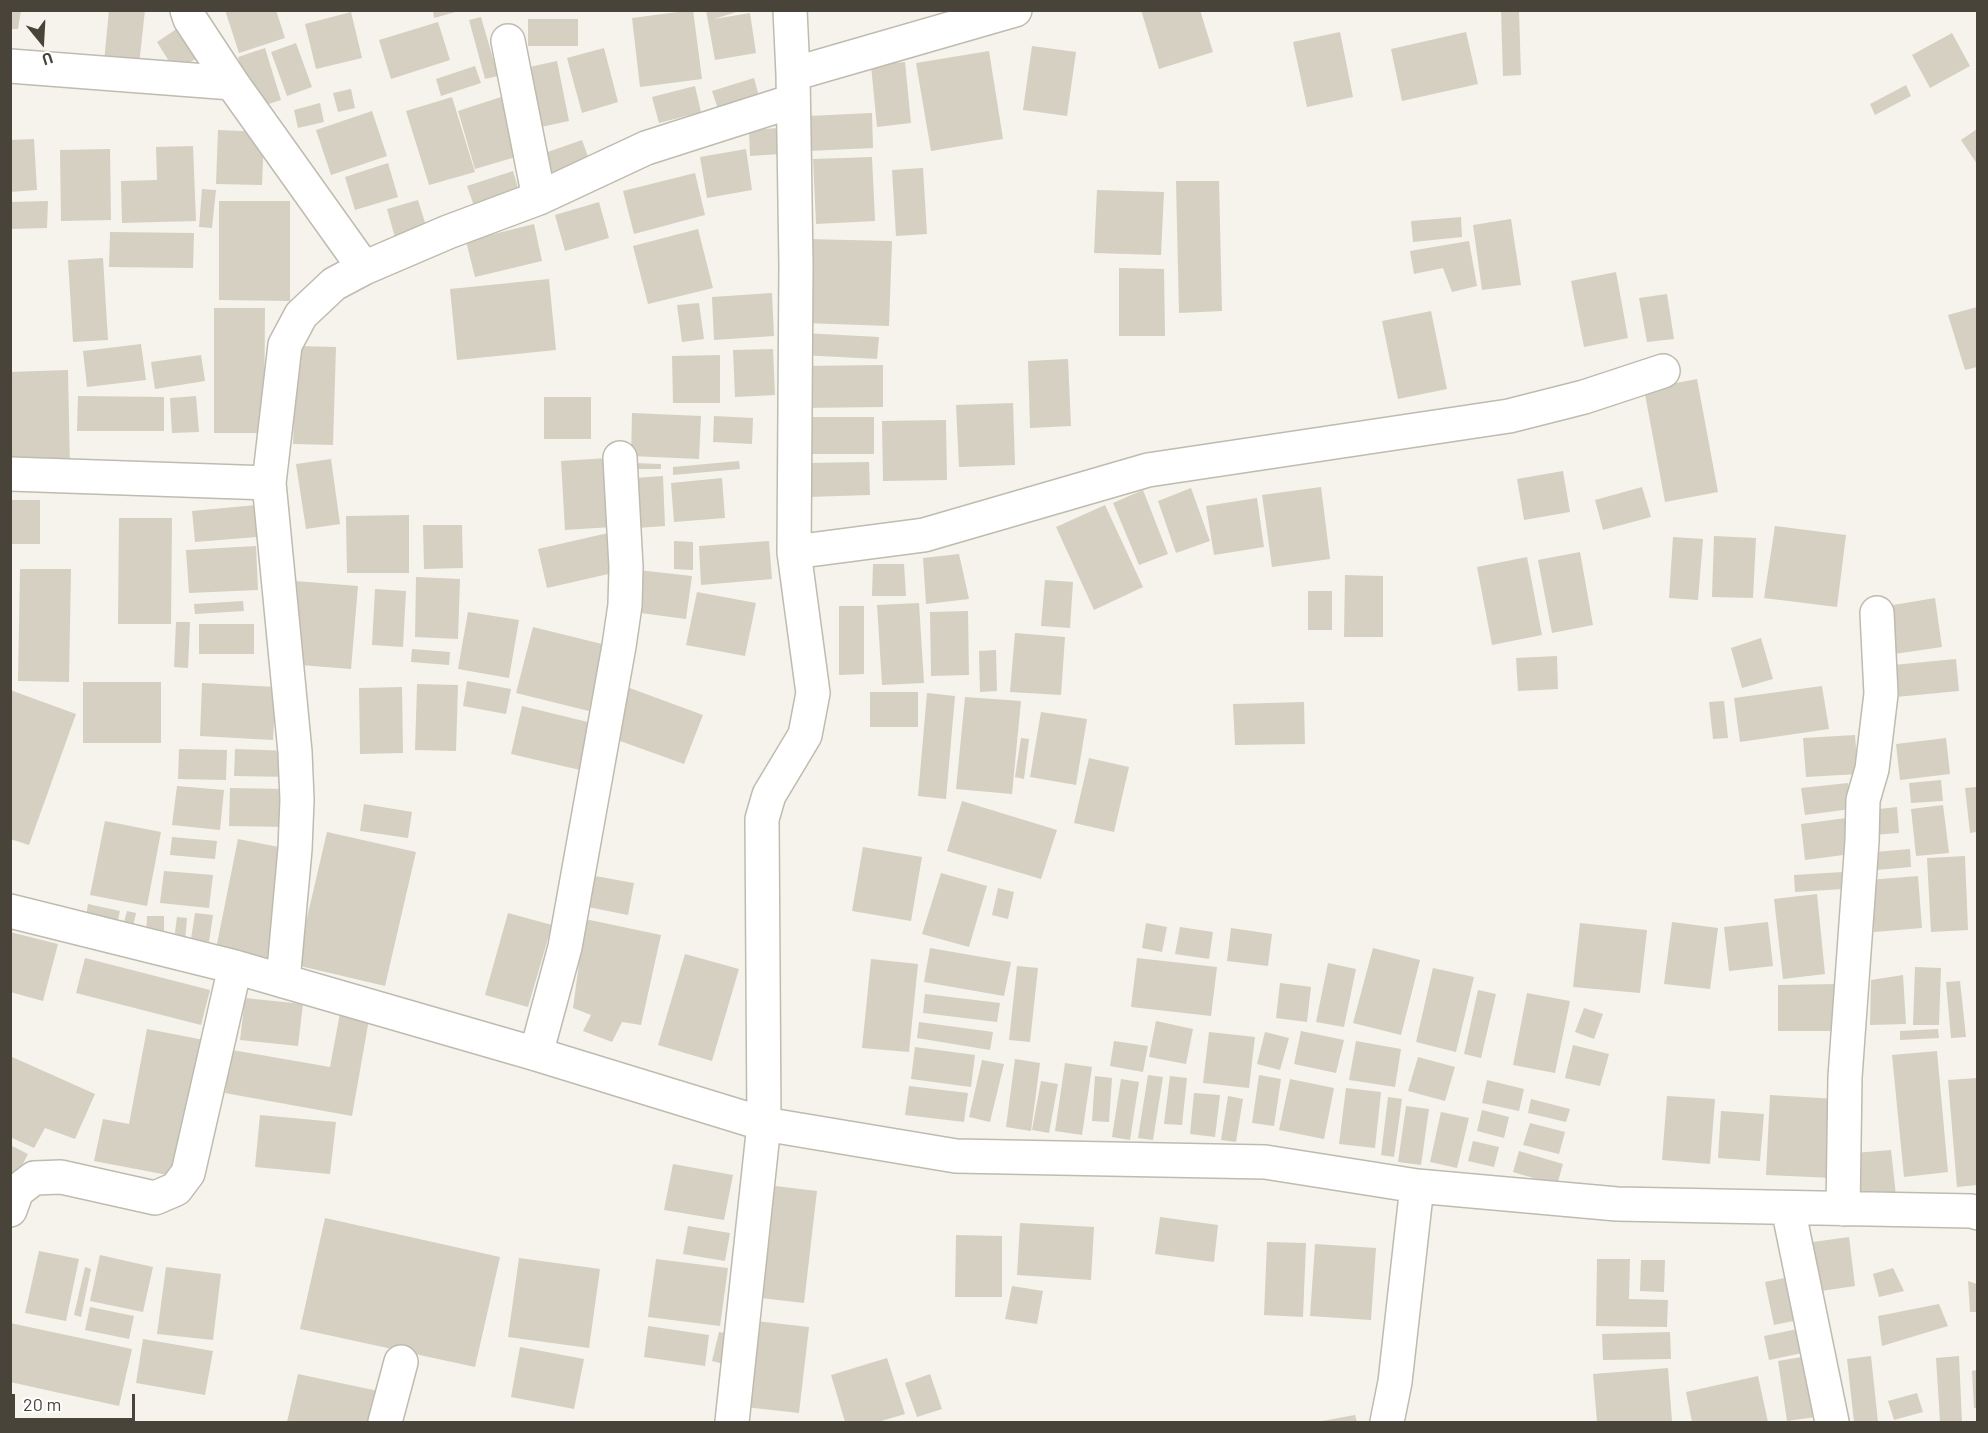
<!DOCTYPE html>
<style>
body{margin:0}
#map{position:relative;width:1988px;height:1433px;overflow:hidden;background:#f5f3ec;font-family:Barlow,sans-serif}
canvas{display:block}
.frame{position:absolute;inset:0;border:12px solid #48443a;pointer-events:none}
.north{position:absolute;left:12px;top:12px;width:60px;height:60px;-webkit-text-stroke:4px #fff;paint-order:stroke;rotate:162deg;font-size:16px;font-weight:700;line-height:24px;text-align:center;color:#48443a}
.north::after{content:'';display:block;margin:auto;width:21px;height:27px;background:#48443a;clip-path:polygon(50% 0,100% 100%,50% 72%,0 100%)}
.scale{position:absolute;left:12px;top:1394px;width:123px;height:27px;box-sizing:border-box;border:3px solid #48443a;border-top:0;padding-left:8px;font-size:18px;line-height:21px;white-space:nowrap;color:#48443a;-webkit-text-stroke:4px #fff;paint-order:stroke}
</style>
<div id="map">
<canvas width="1988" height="1433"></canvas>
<div class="frame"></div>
<div class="north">U</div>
<div class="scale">20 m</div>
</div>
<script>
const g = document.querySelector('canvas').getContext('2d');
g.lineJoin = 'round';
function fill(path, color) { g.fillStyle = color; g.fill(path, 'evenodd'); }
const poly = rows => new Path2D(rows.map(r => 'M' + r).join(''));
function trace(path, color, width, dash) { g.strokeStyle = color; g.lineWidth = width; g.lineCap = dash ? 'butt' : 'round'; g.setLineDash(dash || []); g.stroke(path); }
fill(poly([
 [10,10,21,10,18,29,10,29],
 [109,10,145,10,139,65,104,62],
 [225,10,276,10,285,38,239,53],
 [433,10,459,10,459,11,434,18],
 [693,10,702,79,640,87,632,18],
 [706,10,743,10,714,19,750,13,756,53,715,60],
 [1141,10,1200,10,1213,52,1159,69],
 [1501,10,1519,10,1521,75,1503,76],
 [351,12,362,58,316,69,305,24],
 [481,17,498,76,485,79,469,20],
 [528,19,578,19,578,46,528,46],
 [438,22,450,60,391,79,379,40],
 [181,26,199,57,175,71,157,42],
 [1340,32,1353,97,1307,107,1293,42],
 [1466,32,1478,84,1402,101,1391,49],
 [1952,33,1970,66,1930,88,1912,55],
 [296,43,312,87,287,96,271,52],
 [1032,46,1076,52,1067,116,1023,110],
 [265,48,281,100,253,109,238,57],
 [604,48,618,102,582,113,567,58],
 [989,51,1003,139,931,151,916,63],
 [557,61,569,121,541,127,529,67],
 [905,62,911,123,877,127,871,65],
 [475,66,481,83,441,96,436,79],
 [754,78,760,100,719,112,712,91],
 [1906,85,1911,96,1875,115,1870,104],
 [695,86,701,112,659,123,652,97],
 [351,89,355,108,338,112,333,93],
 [452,97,475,172,429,185,406,111],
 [501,97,519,156,475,169,458,111],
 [320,103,324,122,298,128,294,110],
 [372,111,387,156,331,175,316,130],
 [872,113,873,148,808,151,808,116],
 [779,128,781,154,750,156,749,130],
 [1977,129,1977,164,1961,140],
 [218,130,264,132,262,185,216,184],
 [34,139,37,190,10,192,10,140],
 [582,140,591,165,550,179,542,154],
 [193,146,196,221,122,223,121,181,157,180,156,147],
 [110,149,111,220,61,221,60,150],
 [746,149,752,190,707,198,700,157],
 [872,157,875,221,816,224,813,159],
 [388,163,398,197,355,210,345,177],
 [923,168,927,234,896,236,892,170],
 [513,171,519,191,474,206,467,186],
 [695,173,705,215,634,234,623,191],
 [1176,181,1219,181,1222,311,1179,313],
 [202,189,216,190,212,228,199,227],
 [1097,190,1164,192,1161,255,1094,253],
 [418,200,428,232,396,241,387,209],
 [48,201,47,228,10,229,10,202],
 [219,201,290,201,290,301,219,300],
 [599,202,609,238,565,251,555,215],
 [1461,217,1462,237,1413,242,1411,221],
 [1511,219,1521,285,1482,290,1473,225],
 [534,224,542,261,475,277,466,241],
 [698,229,713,288,648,304,633,246],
 [110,232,194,233,193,268,109,267],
 [807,239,892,241,889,326,804,323],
 [1469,241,1477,286,1452,292,1443,268,1414,274,1410,251],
 [103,258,108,340,73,342,68,260],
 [1119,268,1164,269,1165,336,1119,336],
 [1616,272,1628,338,1584,347,1571,281],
 [549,279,556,350,457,360,450,289],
 [772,293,774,336,714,340,712,297],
 [1667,294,1674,339,1647,342,1639,298],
 [699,303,704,339,682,342,677,305],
 [1977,307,1977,367,1965,370,1948,315],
 [214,308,265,308,264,433,214,433],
 [1431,311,1447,389,1398,399,1382,321],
 [803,333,879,337,877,359,801,355],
 [141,344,146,380,87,387,83,351],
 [296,346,336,347,333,445,293,444],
 [773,349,775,395,735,397,733,350],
 [201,355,205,381,155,389,151,362],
 [720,355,720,403,673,403,672,356],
 [1068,359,1071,426,1030,428,1028,361],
 [883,365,883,407,800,408,800,366],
 [68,370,70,469,10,471,10,372],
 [1697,379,1718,492,1665,502,1644,389],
 [78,396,164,397,164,431,77,431],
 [196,396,199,432,172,433,170,398],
 [544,397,591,397,591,439,544,439],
 [1013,403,1015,465,959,467,956,405],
 [632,413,701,416,699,459,631,456],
 [714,416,753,418,752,444,713,442],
 [800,417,874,417,874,454,800,454],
 [946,420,947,480,883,481,882,421],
 [608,458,612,527,565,530,561,461],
 [331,459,340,524,306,529,296,464],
 [739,461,740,469,673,475,673,467],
 [869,462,870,495,808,497,807,463],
 [634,463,661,464,661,469,634,469],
 [1563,471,1570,512,1524,520,1517,479],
 [663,476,665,526,637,528,635,478],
 [722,478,725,518,674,522,671,483],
 [1321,487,1330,559,1272,567,1262,495],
 [1642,487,1651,517,1603,530,1595,500],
 [1191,488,1210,541,1176,553,1158,501],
 [1143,490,1168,554,1139,565,1113,503],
 [1257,498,1264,547,1214,555,1206,506],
 [10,500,40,500,40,544,10,544],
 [267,504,269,536,195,542,192,511],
 [1105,505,1143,587,1094,610,1056,527],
 [409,515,409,573,347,573,346,516],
 [119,518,172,518,171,624,118,624],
 [423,525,462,525,463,568,424,569],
 [1775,526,1846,535,1837,607,1764,598],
 [608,533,617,572,547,588,538,549],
 [1714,536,1756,538,1753,598,1712,597],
 [1673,537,1703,539,1698,600,1669,598],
 [674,541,693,542,693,570,674,569],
 [769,541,772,579,701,585,699,546],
 [256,546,258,590,189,593,186,550],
 [1580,552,1593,625,1552,633,1538,560],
 [959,554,969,599,926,604,923,558],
 [1527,557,1542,635,1492,645,1477,567],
 [873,564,904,564,906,596,872,596],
 [20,569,71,569,69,682,18,681],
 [638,570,692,576,686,619,633,612],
 [1345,575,1383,576,1383,637,1344,637],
 [416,577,460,579,458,639,415,637],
 [1045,580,1073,582,1070,628,1041,626],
 [295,581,358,586,351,669,288,664],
 [375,589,406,591,403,647,372,645],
 [1308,591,1332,591,1332,630,1308,630],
 [697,592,756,603,745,656,686,645],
 [1935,598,1942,647,1894,654,1887,606],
 [243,601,244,611,195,614,194,604],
 [919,603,924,683,882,685,877,605],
 [839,606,864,606,864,674,839,675],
 [968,611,969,675,931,676,930,612],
 [468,612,519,620,509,678,458,669],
 [176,622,190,622,188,668,174,667],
 [199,624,254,624,254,654,199,654],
 [533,627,606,645,589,711,516,693],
 [1015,633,1065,637,1061,695,1010,692],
 [1761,638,1773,679,1742,688,1731,648],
 [412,649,450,652,449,665,411,662],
 [996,650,997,691,980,692,979,651],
 [1557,656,1558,689,1518,691,1516,658],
 [1956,659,1959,691,1896,697,1893,665],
 [467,681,511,689,506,714,463,706],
 [83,682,161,682,161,743,83,743],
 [202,683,276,687,273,740,200,736],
 [417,684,458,685,456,751,415,750],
 [1822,686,1829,729,1740,742,1734,698],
 [402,687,403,753,360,754,359,688],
 [627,687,703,715,684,764,609,737],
 [10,690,76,714,29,845,10,839],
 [870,692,918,692,918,727,870,727],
 [927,693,955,696,946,799,918,796],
 [965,697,1021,701,1012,794,956,789],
 [1724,701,1728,738,1713,739,1709,702],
 [1304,702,1305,744,1235,745,1233,704],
 [522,706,592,723,580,770,511,754],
 [1041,712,1087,719,1076,785,1030,777],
 [1855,735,1858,774,1806,777,1803,738],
 [1021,738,1029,739,1024,779,1015,777],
 [1946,738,1950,774,1900,780,1896,744],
 [179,749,227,750,226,780,178,779],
 [235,749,291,751,290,777,234,776],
 [1089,758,1129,767,1114,832,1074,823],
 [1941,780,1943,801,1911,803,1909,783],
 [1848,783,1851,809,1805,815,1801,788],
 [177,786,224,790,220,830,172,825],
 [1977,787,1977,832,1970,833,1965,788],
 [230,788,286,789,285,827,229,826],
 [962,801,1057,830,1041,879,947,851],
 [364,804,412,812,408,838,360,831],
 [1943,805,1949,853,1916,856,1911,809],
 [1897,807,1899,833,1872,835,1870,810],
 [1854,817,1859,853,1805,860,1801,824],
 [105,821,161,832,147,906,90,895],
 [327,832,416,852,385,986,296,965],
 [172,837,217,841,215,859,170,855],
 [238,839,289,849,267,958,216,949],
 [863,847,922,857,911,921,852,911],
 [1910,849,1911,867,1876,870,1874,852],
 [1965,856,1968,930,1931,932,1927,858],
 [164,871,213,875,209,908,160,903],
 [1842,872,1843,889,1795,892,1794,875],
 [941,873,987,886,969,947,922,934],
 [595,876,634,883,628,915,588,907],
 [1918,876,1922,928,1874,932,1869,880],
 [998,888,1014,892,1008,919,992,915],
 [1817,894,1825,974,1783,979,1774,899],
 [88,904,120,911,117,924,86,917],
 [127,911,136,913,131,936,121,933],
 [195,913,213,915,208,948,190,945],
 [508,913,552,925,528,1007,485,995],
 [147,916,164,916,164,938,146,938],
 [177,917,187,918,185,941,174,940],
 [585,919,661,935,641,1025,622,1022,612,1042,583,1031,591,1015,573,1008],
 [1672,922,1718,928,1710,989,1664,984],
 [1768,922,1773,966,1729,971,1724,927],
 [1146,923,1167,927,1162,952,1142,948],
 [1580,923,1647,930,1640,993,1573,987],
 [1180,927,1213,932,1209,959,1175,954],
 [1231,928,1272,934,1268,966,1227,961],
 [10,932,58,944,43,1001,10,992],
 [930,948,1011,962,1004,996,924,982],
 [1373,948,1420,960,1401,1035,1353,1023],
 [685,954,739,969,712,1061,658,1045],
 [85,958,210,990,201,1025,76,993],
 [1137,958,1217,967,1211,1016,1131,1007],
 [871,959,918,964,909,1052,862,1048],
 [1328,963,1356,969,1344,1027,1316,1022],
 [1017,966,1038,968,1030,1042,1009,1040],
 [1915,967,1941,968,1939,1025,1913,1025],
 [1433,968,1474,977,1456,1052,1416,1042],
 [1903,975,1906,1024,1870,1025,1871,980],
 [1960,981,1966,1037,1951,1038,1946,982],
 [1280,983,1311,987,1307,1022,1276,1018],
 [1837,984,1837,1031,1778,1031,1778,985],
 [1478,990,1496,994,1481,1058,1464,1054],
 [1527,993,1570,1001,1555,1073,1513,1065],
 [925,994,1000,1003,997,1022,923,1013],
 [245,998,303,1004,298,1046,240,1040],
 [1584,1008,1603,1014,1594,1039,1575,1032],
 [340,1013,369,1019,352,1116,225,1093,232,1050,330,1067],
 [1156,1021,1193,1029,1186,1064,1149,1057],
 [919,1022,993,1032,990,1050,917,1038],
 [147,1029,204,1040,178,1177,94,1161,103,1119,129,1124],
 [1938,1029,1939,1038,1900,1040,1900,1031],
 [1301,1031,1344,1040,1336,1073,1294,1064],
 [1209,1032,1255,1037,1249,1088,1203,1083],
 [1265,1032,1289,1038,1280,1070,1257,1064],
 [1114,1041,1148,1046,1143,1072,1110,1066],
 [1356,1041,1401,1049,1395,1087,1349,1080],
 [1573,1045,1609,1054,1600,1086,1565,1078],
 [915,1047,975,1055,971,1087,911,1079],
 [1937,1051,1948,1172,1904,1177,1892,1055],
 [10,1056,95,1094,75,1139,45,1128,34,1148,10,1137],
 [1418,1057,1455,1067,1445,1101,1408,1091],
 [1015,1059,1040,1063,1031,1131,1006,1127],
 [982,1060,1004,1064,990,1122,969,1117],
 [1065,1063,1092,1067,1082,1135,1055,1131],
 [1148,1075,1163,1077,1153,1140,1138,1138],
 [1259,1075,1281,1079,1274,1126,1252,1123],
 [1095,1076,1112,1078,1109,1122,1092,1121],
 [1170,1076,1187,1078,1182,1125,1164,1124],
 [1977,1078,1977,1185,1957,1187,1948,1080],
 [1121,1079,1139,1082,1130,1140,1112,1137],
 [1290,1079,1334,1088,1324,1139,1279,1130],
 [1487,1080,1524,1089,1519,1111,1482,1103],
 [1041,1081,1058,1084,1049,1133,1032,1130],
 [909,1086,968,1093,964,1122,905,1115],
 [1346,1088,1381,1092,1375,1148,1339,1144],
 [1194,1093,1220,1095,1215,1137,1190,1134],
 [1770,1095,1837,1099,1833,1178,1766,1175],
 [1228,1096,1243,1099,1236,1142,1221,1140],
 [1667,1096,1715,1099,1710,1164,1662,1160],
 [1388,1097,1402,1099,1394,1157,1381,1155],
 [1531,1099,1570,1109,1566,1122,1528,1113],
 [1406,1106,1429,1109,1421,1165,1398,1162],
 [1482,1110,1509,1117,1504,1138,1477,1131],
 [1721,1111,1764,1114,1760,1161,1718,1158],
 [1441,1112,1469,1118,1457,1168,1430,1162],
 [260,1115,336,1122,330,1174,255,1167],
 [1530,1123,1565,1132,1559,1154,1523,1145],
 [1473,1141,1499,1147,1494,1167,1468,1161],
 [10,1145,28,1154,12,1185,10,1185],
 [1891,1150,1896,1196,1859,1199,1854,1153],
 [1519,1151,1563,1164,1557,1185,1513,1172],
 [673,1164,733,1175,724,1220,664,1210],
 [775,1186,817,1191,804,1303,761,1298],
 [1160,1217,1218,1225,1214,1262,1155,1254],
 [325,1218,500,1257,475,1367,300,1329],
 [1020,1223,1094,1227,1091,1280,1017,1275],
 [688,1226,730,1233,725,1261,683,1254],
 [956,1235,1002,1236,1002,1297,955,1297],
 [1849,1237,1855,1286,1821,1291,1813,1242],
 [1267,1242,1306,1243,1303,1317,1264,1315],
 [1315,1244,1376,1248,1371,1320,1310,1316],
 [39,1251,79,1259,66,1321,25,1313],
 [100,1255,153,1267,143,1312,90,1301],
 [519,1258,600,1269,589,1348,508,1337],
 [656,1259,728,1268,720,1326,648,1317],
 [1597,1259,1630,1259,1629,1299,1668,1300,1667,1327,1596,1326],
 [1641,1260,1665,1260,1664,1292,1640,1291],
 [85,1267,91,1269,81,1317,74,1315],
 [166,1267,221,1274,213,1340,157,1334],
 [1893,1268,1904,1291,1879,1297,1873,1274],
 [1794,1276,1803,1319,1774,1325,1765,1282],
 [1968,1281,1977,1284,1977,1312,1970,1312],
 [1012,1286,1043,1291,1037,1324,1005,1319],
 [1939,1304,1948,1326,1882,1346,1878,1316],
 [90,1307,134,1316,129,1339,85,1330],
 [756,1321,809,1327,799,1413,745,1407],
 [10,1323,132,1349,119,1406,10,1382],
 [648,1326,709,1335,705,1366,644,1357],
 [1807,1327,1812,1351,1769,1360,1764,1336],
 [719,1332,731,1334,723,1364,712,1361],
 [1670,1332,1671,1359,1603,1360,1602,1334],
 [143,1339,213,1351,205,1395,136,1383],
 [520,1347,584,1359,574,1409,511,1397],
 [1814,1355,1823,1416,1787,1421,1778,1361],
 [1871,1356,1878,1422,1854,1422,1847,1359],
 [1959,1356,1962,1422,1940,1422,1936,1358],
 [887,1358,905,1414,878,1422,845,1422,831,1375],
 [1668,1368,1672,1421,1597,1422,1593,1374],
 [1977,1370,1977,1408,1974,1408,1972,1371],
 [298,1374,378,1391,371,1422,287,1422],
 [930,1374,942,1409,917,1417,905,1383],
 [1758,1376,1768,1422,1692,1422,1686,1392],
 [1917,1393,1923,1412,1894,1420,1888,1401],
 [1355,1415,1357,1422,1322,1422,1322,1421]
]), '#d5d0c2');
const street = poly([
 [187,10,190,19,232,83],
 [508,41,539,198],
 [10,66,232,83,364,268],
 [793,74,1015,10],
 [10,474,269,483,295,752,297,800,295,849,283,981],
 [269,483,285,345,301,315,334,284,364,268,448,232,539,198,646,148,793,101],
 [794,552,924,535,1148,470,1509,416,1584,397,1663,371],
 [10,911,235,967],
 [536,1054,565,947,619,646,625,605,626,567,620,458],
 [1788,1208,1832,1422],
 [1843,1209,1845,1077,1862,841,1863,800,1872,769,1881,694,1877,613],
 [10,1210,17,1191,34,1178,61,1177,155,1198,176,1189,188,1173,235,967,536,1054,764,1124,956,1156,1265,1162,1417,1186,1617,1204,1971,1211,1978,1213],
 [385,1422,401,1362],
 [732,1422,764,1124,762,819,769,795,805,735,813,693,794,552,796,265,793,74,790,10],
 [1387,1422,1395,1382,1417,1186]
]);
trace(street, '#bfbbaf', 36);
trace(street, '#fff', 33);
</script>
